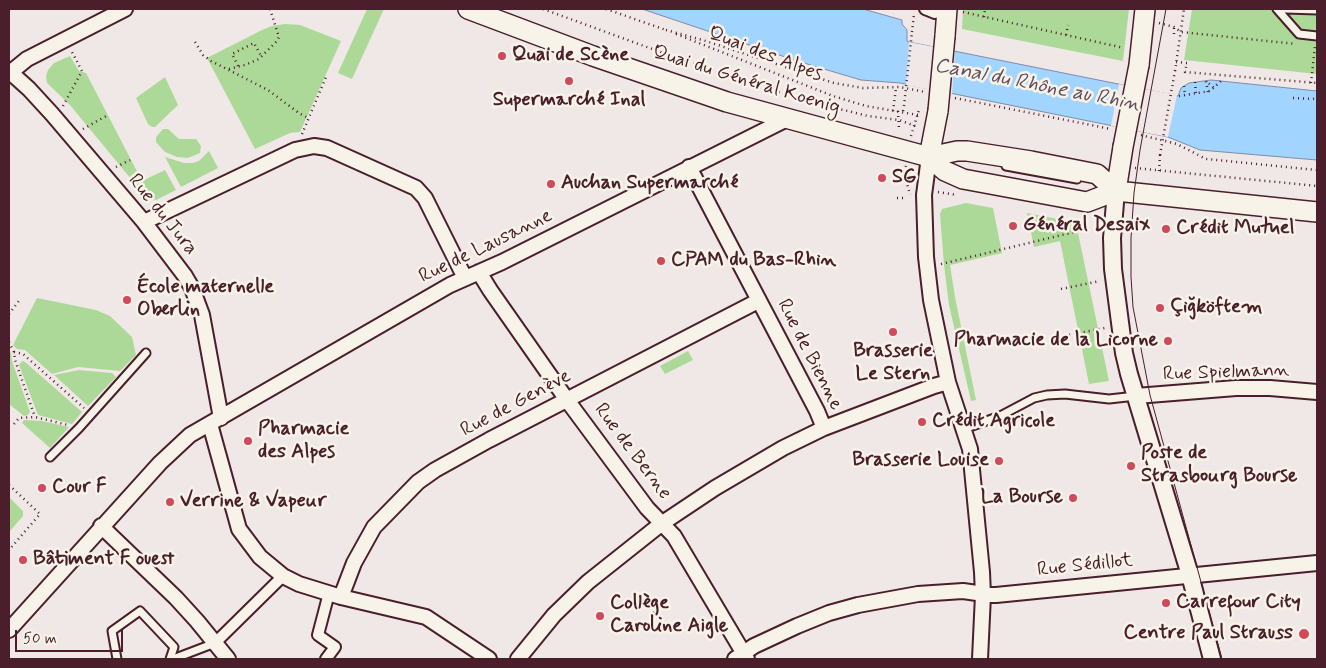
<!DOCTYPE html>
<meta charset="utf-8">
<style>
body{margin:0}
#map{position:relative;width:1326px;height:668px;overflow:hidden;background:#f0e7e7;font-family:Mynerve,sans-serif}
canvas{display:block}
.frame{position:absolute;inset:0;border:10px solid #4a1f2b;pointer-events:none}
.scale{position:absolute;left:15px;top:630px;width:108px;height:22px;box-sizing:border-box;border:2px solid #4a1f2b;border-top:0;padding-left:6px;font-size:15px;line-height:18px;white-space:nowrap;color:#4a1f2b;-webkit-text-stroke:4px #f7f3e8;paint-order:stroke}
</style>
<div id="map">
<canvas width="1326" height="668"></canvas>
<div class="frame"></div>
<div class="scale">50 m</div>
</div>
<script>
const g = document.querySelector('canvas').getContext('2d');
g.lineJoin = 'round';
function fill(path, color) { g.fillStyle = color; g.fill(path, 'evenodd'); }
const poly = rows => new Path2D(rows.map(r => 'M' + r).join(''));
function trace(path, color, width, dash) { g.strokeStyle = color; g.lineWidth = width; g.lineCap = dash ? 'butt' : 'round'; g.setLineDash(dash || []); g.stroke(path); }
function write(font, color, halo, rows, align = 'center') {
  g.font = font + ' Mynerve,sans-serif'; g.lineWidth = 5; g.setLineDash([]); g.textBaseline = 'middle'; g.strokeStyle = halo; g.fillStyle = color; for (const [text, x, y, turn = 0] of rows) {
    g.save(); g.translate(x, y); g.rotate((+turn || 0) * Math.PI / 180); g.textAlign = isNaN(turn) ? turn : align; if (halo) g.strokeText(text, 0, 0); g.fillText(text, 0, 0); g.restore();
  }
}
fill(poly([
 [367,9,384,9,352,79,338,73],
 [963,9,1129,9,1123,61,962,29],
 [1192,9,1317,9,1317,74,1184,60],
 [285,24,300,25,341,41,300,132,290,133,255,149,207,58,262,30,272,26],
 [70,56,79,71,86,73,142,181,165,170,176,190,156,200,145,196,70,105,47,83,46,76,48,70,54,63],
 [165,77,178,105,155,127,152,127,148,124,136,98],
 [163,129,168,129,179,139,196,139,201,146,200,153,188,158,177,157,165,152,156,142,156,137],
 [209,151,218,168,181,187,165,157,184,163,193,163,199,161],
 [966,203,993,208,1002,253,950,265,955,297,976,400,971,401,949,305,944,265,940,214,942,209],
 [1027,213,1068,221,1077,228,1109,381,1089,384,1060,241,1034,247],
 [37,298,96,310,110,316,132,337,136,355,120,371,78,367,52,374,25,350,17,349,13,345],
 [688,351,693,360,665,374,660,366],
 [11,352,12,361,30,412,28,415,24,416,9,404,9,354],
 [22,361,25,362,82,412,72,424,38,415,19,365],
 [79,370,112,373,116,377,88,406,54,375],
 [24,420,42,421,69,427,50,448,22,423],
 [9,497,23,511,23,516,9,532]
]), '#add998');
const water = poly([
 [642,9,863,9,902,20,902,24,907,30,907,41,909,42,1178,96,1181,88,1189,83,1211,80,1317,91,1317,160,1200,150,1168,137,900,83,861,80,797,61,642,9]
]);
fill(water, '#a1d4ff');
trace(water, '#7e8caa', 1);
fill(poly([
 [909,42,955,51,952,94,906,85],
 [1119,84,1177,95,1168,137,1111,126]
]), '#f0e7e7');
const service = poly([
 [1277,9,1299,34,1317,36],
 [1286,9,1317,10],
 [1006,166,1077,179],
 [964,429,1000,416,1034,398,1047,395,1065,394,1109,399,1136,396],
 [50,457,79,428,146,353],
 [117,659,112,631,140,611,174,647,170,659],
 [173,659,215,643]
]);
const pedestrian = poly([
 [925,9,935,13],
 [215,643,283,576],
 [326,659,335,647,318,635,329,593]
]);
const minor = poly([
 [9,71,29,89,52,114,144,222,185,276,192,288,202,315,221,418],
 [11,72,27,59,125,9],
 [929,157,924,195,926,257,931,300,948,382,970,449,982,572,983,595,980,659],
 [689,167,817,411,824,428],
 [144,222,295,150,314,146,327,148,416,188,425,198,465,278],
 [479,272,490,290,567,400,647,508,674,536,747,659],
 [1136,396,1236,388,1270,388,1317,392],
 [210,424,239,529,260,557,283,576,299,584,341,597,426,617,489,659],
 [101,526,176,598,197,621,228,659],
 [341,597,354,563,374,527,418,482,435,470,489,440,758,301],
 [9,630,160,463,190,435,450,285,502,262,787,119],
 [518,659,554,615,588,582,661,524,715,488,783,448,824,428,934,386,948,382],
 [735,659,754,646,797,626,829,613,858,605,918,594,963,591,977,593,983,595,996,595,1317,563]
]);
const tertiary = poly([
 [1116,191,1112,238,1113,269,1124,353,1129,374,1190,575,1212,659]
]);
const secondary = poly([
 [468,9,593,56,727,102,929,157,945,171,963,179,1087,202,1116,191,1317,212],
 [945,36,947,9],
 [1139,65,1145,9],
 [929,157,957,151,967,151,1031,161,1097,174,1116,191],
 [929,157,938,111],
 [1116,191,1123,147]
]);
trace(service, '#4a1f2b', 11);
trace(pedestrian, '#4a1f2b', 14);
trace(minor, '#4a1f2b', 18);
trace(tertiary, '#4a1f2b', 20);
trace(secondary, '#4a1f2b', 22);
trace(poly([
 [543,9,685,61,803,100,868,116,899,120,918,127],
 [606,9,666,30],
 [963,12,1124,48],
 [984,17,985,9],
 [1159,23,1174,27,1181,32,1296,44],
 [666,30,706,41,834,83,863,88,900,87,925,92],
 [912,32,914,14],
 [676,34,833,96,866,106,918,115],
 [1174,34,1174,27],
 [1066,35,1068,25],
 [195,42,203,55,211,61,268,90,299,113,308,118],
 [1176,62,1187,63,1185,72,1317,83],
 [238,66,232,54,254,43,261,56],
 [229,69,245,65,259,59,277,41,279,37,270,9],
 [1175,71,1184,9],
 [1195,82,1196,94],
 [1311,83,1315,46],
 [1184,86,1185,96],
 [1208,92,1206,81,1214,88],
 [1179,96,1210,91,1221,81],
 [955,98,1111,129],
 [1293,98,1317,99],
 [63,106,82,71,72,52],
 [893,111,896,88],
 [898,111,899,129],
 [903,111,904,106],
 [83,129,108,115],
 [302,134,326,77],
 [1141,135,1177,144,1206,159,1317,170],
 [911,136,919,110],
 [906,166,904,172,910,195],
 [116,167,130,160],
 [1135,168,1317,186],
 [1159,171,1160,155],
 [938,192,957,195],
 [897,198,905,198],
 [941,264,1091,228],
 [1061,289,1100,281],
 [9,314,21,298],
 [1069,335,1105,328],
 [9,342,14,352,15,360,35,417],
 [14,352,23,354,84,408],
 [14,424,19,418,35,417,68,425],
 [9,485,40,514,9,550]
]), '#4a1f2b', 2.5, [1, 4]);
trace(service, '#f7f3e8', 7);
trace(pedestrian, '#f7f3e8', 10);
trace(minor, '#f7f3e8', 14);
trace(tertiary, '#f7f3e8', 16);
trace(secondary, '#f7f3e8', 19);
trace(poly([
 [1166,9,1140,150,1134,193,1131,238,1131,277,1133,307,1150,395,1222,659]
]), '#4a1f2b', 1);
const secondaryBridge = poly([
 [938,111,945,36],
 [1123,147,1139,65]
]);
trace(secondaryBridge, '#4a1f2b', 22, []);
trace(poly([
 [904,106,912,32],
 [1160,155,1175,71]
]), '#4a1f2b', 2.5, [1, 4]);
trace(secondaryBridge, '#f7f3e8', 19);
for (const [x, y, r, color] of [
 [502,56,5,"#d1495b"],
 [569,81,5,"#d1495b"],
 [882,178,5,"#d1495b"],
 [551,184,5,"#d1495b"],
 [1013,226,5,"#d1495b"],
 [1166,229,5,"#d1495b"],
 [661,261,5,"#d1495b"],
 [127,300,5,"#d1495b"],
 [1160,308,5,"#d1495b"],
 [893,332,5,"#d1495b"],
 [1168,341,5,"#d1495b"],
 [922,422,5,"#d1495b"],
 [248,441,5,"#d1495b"],
 [999,461,5,"#d1495b"],
 [1131,466,5,"#d1495b"],
 [42,488,5,"#d1495b"],
 [1073,498,5,"#d1495b"],
 [170,502,5,"#d1495b"],
 [23,560,5,"#d1495b"],
 [1166,603,5,"#d1495b"],
 [600,616,5,"#d1495b"],
 [1304,634,6,"#d1495b"]
]) { const dot = new Path2D(); dot.arc(x, y, r, 0, 2 * Math.PI); g.fillStyle = color; g.fill(dot); trace(dot, '#f7f3e8', 2); }
write('20px', '#4a1f2b', '#f7f3e8', [
 ["Quai des Alpes",765,55,21],
 ["Quai du Général Koenig",746,81,17],
 ["Rue du Jura",162,215,51],
 ["Rue de Lausanne",486,247,-26],
 ["Rue de Bienne",809,355,63],
 ["Rue Spielmann",1226,373,-2],
 ["Rue de Genève",516,404,-28],
 ["Rue de Berne",632,452,53],
 ["Rue Sédillot",1085,566,-6]
]);
write('bold 20px', '#4a1f2b', '#f7f3e8', [
 ["Quai de Scène",512,56],
 ["Supermarché Inal",569,101,"center"],
 ["SG",892,178],
 ["Auchan Supermarché",561,184],
 ["Général Desaix",1023,226],
 ["Crédit Mutuel",1176,229],
 ["CPAM du Bas-Rhin",671,261],
 ["École maternelle",137,288],
 ["Oberlin",137,311],
 ["Çiğköftem",1170,308],
 ["Pharmacie de la Licorne",1158,341,"right"],
 ["Brasserie",893,352,"center"],
 ["Le Stern",893,375,"center"],
 ["Crédit Agricole",932,422],
 ["Pharmacie",258,430],
 ["des Alpes",258,453],
 ["Poste de",1141,454],
 ["Strasbourg Bourse",1141,477],
 ["Brasserie Louise",989,461,"right"],
 ["Cour F",52,488],
 ["La Bourse",1063,498,"right"],
 ["Verrine & Vapeur",180,502],
 ["Bâtiment F ouest",33,560],
 ["Carrefour City",1176,603],
 ["Collège",610,604],
 ["Caroline Aigle",610,627],
 ["Centre Paul Strauss",1293,634,"right"]
], 'left');
write('italic 21px', '#604c60', '#f7f3e8', [
 ["Canal du Rhône au Rhin",1037,86,11]
]);
</script>
